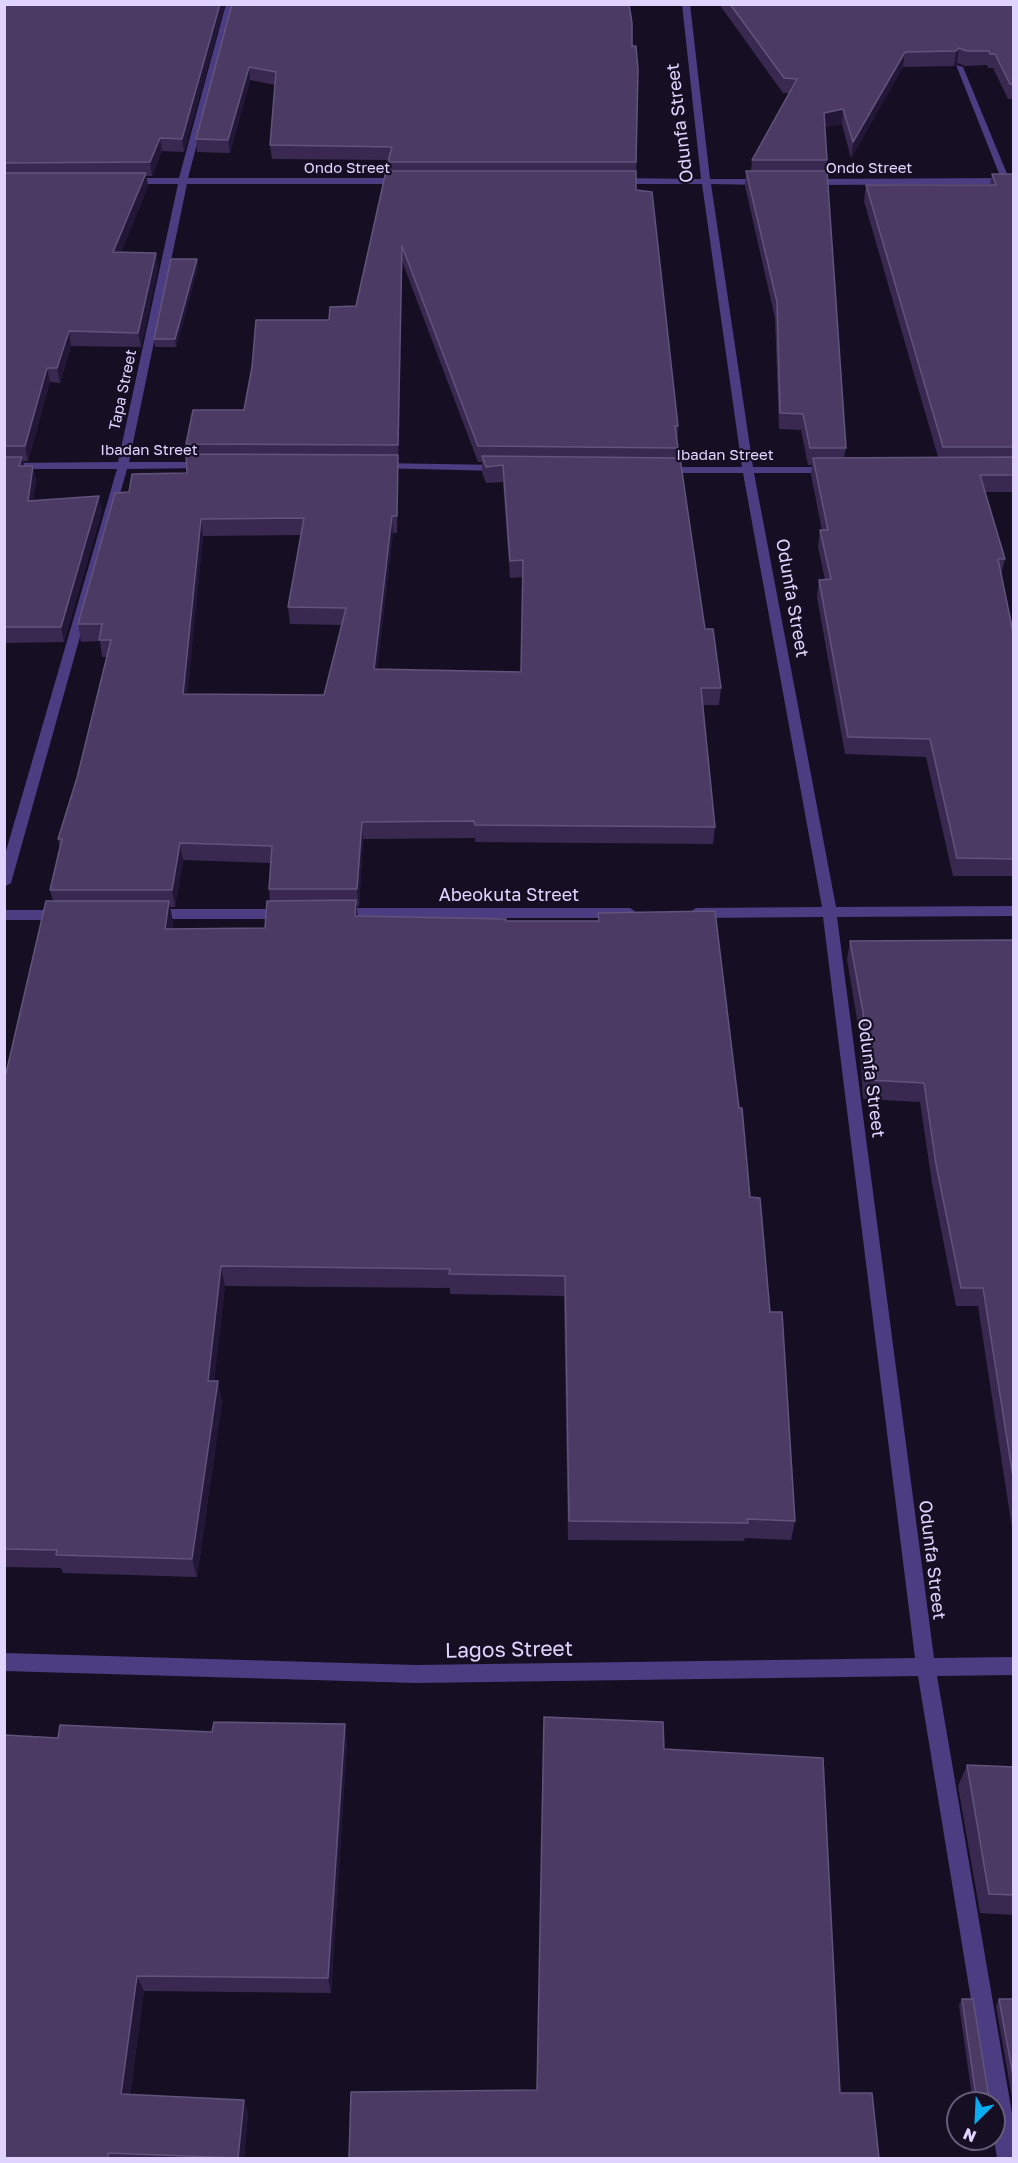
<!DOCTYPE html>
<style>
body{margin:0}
#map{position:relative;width:1018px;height:2163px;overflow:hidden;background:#160f23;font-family:"Golos Text",sans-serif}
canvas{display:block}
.frame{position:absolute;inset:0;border:6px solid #e0d3fe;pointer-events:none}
.north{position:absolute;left:946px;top:2091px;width:60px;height:60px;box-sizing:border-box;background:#160f23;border:2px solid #675d7b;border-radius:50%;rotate:204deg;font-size:16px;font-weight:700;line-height:24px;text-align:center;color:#e0d3fe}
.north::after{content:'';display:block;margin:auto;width:21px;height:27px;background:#08aef4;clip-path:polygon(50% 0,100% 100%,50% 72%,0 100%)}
</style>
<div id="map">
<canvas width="1018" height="2163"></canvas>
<div class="frame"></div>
<div class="north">N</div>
</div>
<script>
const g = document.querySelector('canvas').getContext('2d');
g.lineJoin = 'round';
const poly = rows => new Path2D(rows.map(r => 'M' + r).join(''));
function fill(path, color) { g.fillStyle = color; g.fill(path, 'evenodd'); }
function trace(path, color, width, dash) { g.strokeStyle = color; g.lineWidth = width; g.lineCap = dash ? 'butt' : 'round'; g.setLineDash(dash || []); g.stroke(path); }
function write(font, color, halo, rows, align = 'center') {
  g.font = font + ' "Golos Text",sans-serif'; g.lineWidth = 4.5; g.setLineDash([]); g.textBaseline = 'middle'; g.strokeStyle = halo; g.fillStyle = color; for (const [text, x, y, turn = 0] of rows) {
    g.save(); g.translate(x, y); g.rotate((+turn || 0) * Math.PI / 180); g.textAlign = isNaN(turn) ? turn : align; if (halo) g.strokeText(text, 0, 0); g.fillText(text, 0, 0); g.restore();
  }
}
fill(poly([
 [956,65,963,67,1010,181,1009,183,1002,181,956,65]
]), '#4c3c81');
fill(poly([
 [226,4,234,4,188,178,403,178,407,181,403,184,187,184,129,462,207,462,212,465,207,468,127,469,11,883,4,887,4,858,117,469,4,469,4,463,118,462,178,184,127,184,123,181,127,178,179,178,226,4],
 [682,4,690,4,710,179,763,179,767,182,763,185,711,184,753,467,831,467,836,470,831,473,754,473,836,907,1014,906,1014,916,837,917,934,1658,1014,1657,1014,1675,937,1676,1014,2125,1014,2158,997,2158,994,2139,994,2103,988,2103,918,1676,416,1683,4,1671,4,1653,416,1665,915,1658,823,917,696,918,689,913,696,908,822,907,743,473,663,473,658,470,663,467,742,467,702,184,616,184,612,181,616,178,701,179,682,4],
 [1014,178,1014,184,808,185,804,182,808,179,1014,178],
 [378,463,501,465,506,468,501,471,374,468,374,464,378,463],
 [339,908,630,908,637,913,630,918,339,918,332,913,339,908],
 [153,909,285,909,292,914,285,919,153,919,146,914,153,909],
 [4,910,63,910,70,915,63,920,4,920,4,910]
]), '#4c3c81');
fill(poly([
 [4,4,225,4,184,152,162,151,152,176,146,176,148,186,121,252,156,253,158,267,141,347,71,346,60,383,50,382,28,461,23,461,24,466,33,466,36,480,33,501,102,511,64,642,4,643],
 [232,4,632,46,638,69,636,190,678,426,677,458,705,629,721,688,719,705,703,705,715,827,713,844,475,842,475,838,363,839,359,906,357,906,357,916,506,921,598,921,598,913,750,1197,770,1312,795,1521,791,1540,745,1538,744,1541,568,1540,564,1296,450,1294,450,1288,225,1286,214,1381,222,1401,197,1577,63,1573,61,1568,4,1567,4,1082,53,901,50,890,60,847,58,839,77,778,107,657,102,657,100,641,81,642,78,624,129,492,187,473,187,454,186,444,244,410,329,320,356,306,389,171,389,160,272,159,270,145,275,85,250,80,230,153,197,152,196,139],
 [402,261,478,462,482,462,482,472,486,483,503,482,510,578,523,577,521,672,377,669,393,533,397,533],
 [301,535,288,607,290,624,342,625,324,695,187,694,203,536],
 [183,860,271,863,269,889,270,901,265,928,172,929,173,922,170,907,175,907],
 [719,4,1014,4,1014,99,1008,99,993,68,988,68,987,65,965,66,957,63,954,66,903,67,851,158,842,124,825,127,827,160,826,171,846,448,844,458,938,457,864,201,866,185,990,185,992,174,1014,174,1014,492,985,492,1005,559,1001,575,1014,637,1014,876,953,876,926,757,845,754,817,597,819,580,825,580,818,547,820,530,822,530,811,475,812,465,808,465,801,430,779,429,775,318,745,186,746,171,751,171,752,160,789,93,783,93],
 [197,259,198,267,176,347,155,347,154,339],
 [1014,940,1014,1541,978,1306,956,1306,932,1183,920,1102,863,1099,859,1031,847,959,850,941],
 [58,1738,347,1741,331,1993,144,1991,130,2094,244,2100,248,2113,244,2158,4,2158],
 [967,1765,1014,1767,1014,1915,980,1913,958,1786],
 [962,1999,973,1999,989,2098,995,2100,995,2109,994,2111,994,2103,973,2103,959,2005],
 [999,1999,1014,1999,1014,2109,996,2006]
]), '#392951');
fill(poly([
 [220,4,225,4,184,152,182,139],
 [959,48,957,63,954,66,956,51],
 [905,52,903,67,851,158,853,142],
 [249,67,250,80,230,153,228,140],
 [843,109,842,124,822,128,824,113],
 [160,138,162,151,152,176,150,162],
 [146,173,148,186,116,266,113,252],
 [402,246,402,261,399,461,398,445],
 [156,253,158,267,141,347,138,333],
 [197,259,198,267,176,347,175,339],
 [69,331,71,346,60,383,57,368],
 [47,368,50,382,28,461,25,446],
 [22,457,25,471,19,466],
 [33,466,36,480,31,516,28,501],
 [99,496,102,511,64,642,61,627],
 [392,516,393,533,375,686,374,669],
 [201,519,203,536,186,711,183,694],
 [362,822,363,839,359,906,357,889],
 [180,843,183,860,175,907,172,890],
 [356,900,358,921,355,916],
 [169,901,173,922,168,949,165,929],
 [221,1266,225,1286,212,1401,208,1381],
 [218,1381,222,1401,197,1577,192,1559],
 [345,1724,347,1741,331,1993,328,1978],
 [137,1976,144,1991,128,2107,121,2094],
 [244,2100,248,2113,244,2158,238,2158]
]), '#231737');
const building = poly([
 [4,4,220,4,182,139,160,138,150,162,4,163,4,4],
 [232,4,629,4,632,23,632,46,636,46,638,69,636,162,388,162,392,147,270,145,276,72,249,67,228,140,196,139,232,4],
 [730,4,1014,4,1014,84,1010,84,995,54,990,54,989,51,967,51,959,48,956,51,905,52,853,142,843,109,824,113,827,160,752,160,797,79,784,78,730,4],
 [386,171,636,171,636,190,652,192,678,426,675,426,678,448,478,446,402,246,398,445,186,444,193,410,244,410,252,367,256,320,329,320,330,307,356,306,386,171],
 [746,171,827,171,846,448,810,448,803,414,780,413,777,302,746,171],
 [4,173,146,173,113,252,156,253,138,333,69,331,57,368,47,368,25,446,4,446,4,173],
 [992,174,1014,174,1014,447,943,447,866,185,996,185,992,174],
 [171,259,197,259,175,339,154,339,171,259],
 [186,454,398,455,397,516,392,516,374,669,521,672,523,560,510,561,503,465,486,467,482,456,680,458,705,629,713,629,721,688,701,688,715,827,475,825,474,821,362,822,357,889,269,889,272,846,180,843,172,890,50,890,62,839,58,839,77,778,111,640,99,640,102,624,78,624,115,493,129,492,132,474,187,473,186,454],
 [304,518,288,607,346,608,324,695,183,694,201,519,304,518],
 [4,457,22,457,19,466,33,466,28,501,99,496,61,627,4,627,4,457],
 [1014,457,1014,475,980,475,1005,559,998,559,1014,637,1014,859,957,858,930,739,848,737,819,580,831,579,820,530,828,530,813,458,1014,457],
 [356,900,355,916,506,919,506,921,599,921,598,913,715,911,739,1108,742,1108,750,1197,760,1198,770,1312,782,1312,795,1521,747,1519,748,1523,569,1521,565,1276,449,1274,450,1269,221,1266,208,1381,218,1381,192,1559,56,1555,57,1550,4,1549,4,1082,46,901,169,901,165,929,265,928,267,901,356,900],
 [1014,940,1014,1483,983,1288,961,1288,936,1164,924,1083,867,1080,863,1012,850,941,1014,940],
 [544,1717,663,1722,664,1749,823,1758,840,2093,872,2093,879,2158,349,2158,351,2092,537,2090,544,1717],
 [214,1722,345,1724,328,1978,137,1976,121,2094,244,2100,238,2158,108,2153,108,2158,4,2158,4,1735,58,1738,60,1725,212,1732,214,1722],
 [967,1765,1014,1767,1014,1895,989,1894,967,1765],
 [962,1999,973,1999,989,2098,995,2100,995,2109,994,2109,994,2103,977,2103,962,1999],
 [999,1999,1014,1999,1014,2081,999,1999]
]);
fill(building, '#4b3b64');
trace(building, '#62537c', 1.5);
write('15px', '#e0d3fe', '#160f23', [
 ["Ondo Street",347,168],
 ["Ondo Street",869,168],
 ["Tapa Street",123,390,-78],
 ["Ibadan Street",149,450],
 ["Ibadan Street",725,455]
]);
write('18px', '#e0d3fe', '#160f23', [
 ["Odunfa Street",680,123,-97],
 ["Odunfa Street",792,598,80],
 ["Abeokuta Street",509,895],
 ["Odunfa Street",871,1078,83],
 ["Odunfa Street",932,1560,83]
]);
write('21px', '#e0d3fe', '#160f23', [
 ["Lagos Street",509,1650,-1]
]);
</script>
